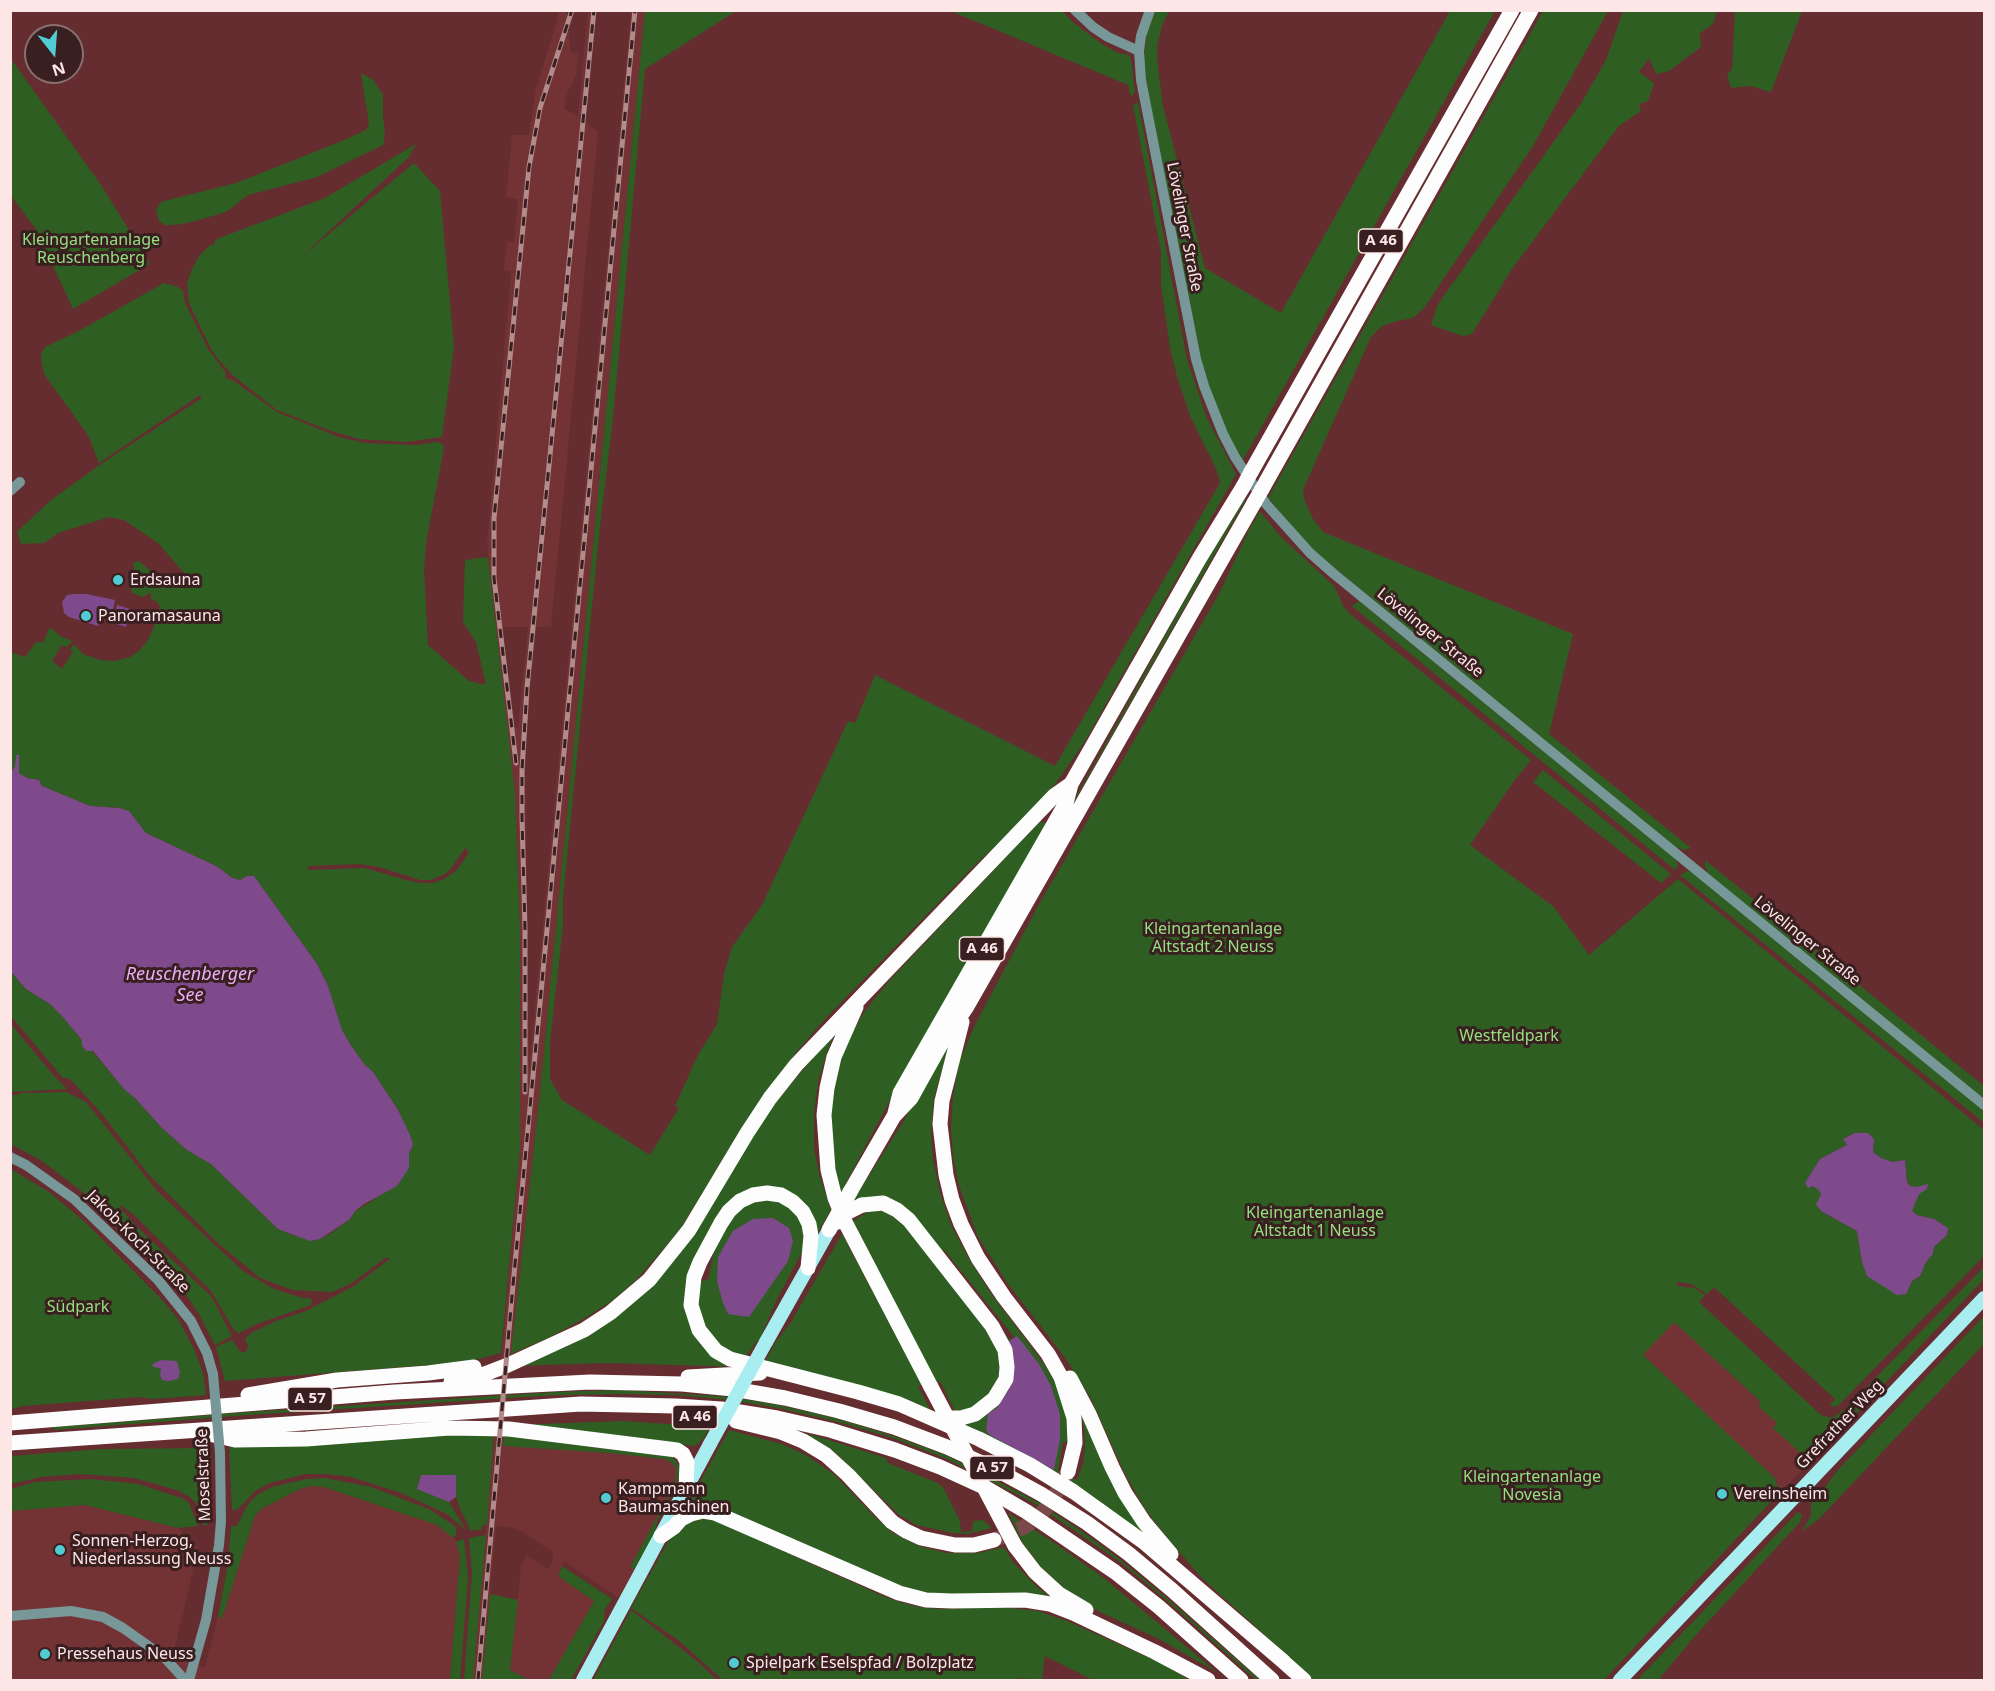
<!DOCTYPE html>
<meta charset="utf-8">
<style>
body{margin:0}
#map{position:relative;width:1995px;height:1691px;overflow:hidden;background:#652d2f;font-family:"Noto Sans",sans-serif}
canvas{display:block}
.frame{position:absolute;inset:0;border:12px solid #fde7e6;pointer-events:none}
.north{position:absolute;left:24px;top:24px;width:60px;height:60px;box-sizing:border-box;background:#391f1f;border:2px solid #876f6f;border-radius:50%;rotate:163deg;font-size:16px;font-weight:700;line-height:24px;text-align:center;color:#fde7e6}
.north::after{content:'';display:block;margin:auto;width:21px;height:27px;background:#51ccd2;clip-path:polygon(50% 0,100% 100%,50% 72%,0 100%)}
</style>
<div id="map">
<canvas width="1995" height="1691"></canvas>
<div class="frame"></div>
<div class="north">N</div>
</div>
<script>
const g = document.querySelector('canvas').getContext('2d');
g.lineJoin = 'round';
function fill(path, color) { g.fillStyle = color; g.fill(path, 'evenodd'); }
const poly = rows => new Path2D(rows.map(r => 'M' + r).join(''));
function trace(path, color, width, dash) { g.strokeStyle = color; g.lineWidth = width; g.lineCap = dash ? 'butt' : 'round'; g.setLineDash(dash || []); g.stroke(path); }
function write(font, color, halo, rows, align = 'center') {
  g.font = font + ' "Noto Sans",sans-serif'; g.lineWidth = 6; g.setLineDash([]); g.textBaseline = 'middle'; g.strokeStyle = halo; g.fillStyle = color; for (const [text, x, y, turn = 0] of rows) {
    g.save(); g.translate(x, y); g.rotate((+turn || 0) * Math.PI / 180); g.textAlign = isNaN(turn) ? turn : align; if (halo) g.strokeText(text, 0, 0); g.fillText(text, 0, 0); g.restore();
  }
}
fill(poly([
 [558,11,566,11,571,52,578,54,576,75,566,96,564,109,578,116,588,11,596,11,585,121,598,132,551,627,536,627,530,688,525,770,529,1069,631,11,645,11,540,1092,514,1328,503,1445,610,1453,664,1459,671,1462,676,1468,676,1476,672,1489,630,1567,634,1569,619,1598,565,1562,562,1566,558,1576,594,1601,549,1680,529,1680,510,1671,521,1567,526,1555,548,1569,553,1559,553,1552,521,1531,510,1527,496,1526,482,1680,473,1680,520,1148,520,930,516,814,487,543,511,272,504,270,507,242,514,242,518,199,506,197,512,135,529,135,536,88,556,24],
 [502,627,528,627,518,728,515,727],
 [1674,1321,1760,1401,1759,1407,1777,1423,1774,1428,1810,1462,1779,1493,1775,1478,1642,1355],
 [312,1486,324,1487,437,1525,450,1534,456,1542,460,1556,450,1680,11,1680,11,1511,85,1505,178,1528,198,1548,173,1656,205,1667,218,1617,222,1618,255,1516,261,1509,300,1489]
]), '#733335');
fill(poly([
 [645,11,736,11,645,69,613,418,600,526,563,897,563,926,550,1042,550,1079,562,1100,650,1155,679,1108,675,1106,698,1055,717,1024,724,974,732,947,762,905,848,721,855,723,875,675,1055,766,1220,483,1217,471,1191,418,1178,380,1170,348,1161,285,1161,251,1133,105,1138,102,1187,359,1206,416,1236,474,1084,743,1046,797,1014,832,981,859,826,1018,799,1049,766,1092,741,1129,679,1231,637,1279,612,1301,585,1318,550,1337,511,1354,540,1092],
 [951,11,1062,11,1074,23,1102,44,1118,53,1129,55,1131,59,1135,92,1131,97,1128,85],
 [1155,11,1169,11,1162,26,1157,47,1158,67,1163,106,1205,268,1281,313,1450,11,1495,11,1243,460,1232,444,1218,415,1199,356,1143,65,1147,32],
 [1543,11,1608,11,1533,146,1424,308,1413,318,1397,321,1382,326,1371,337,1303,490,1305,502,1313,519,1323,532,1573,634,1549,734,1691,848,1685,850,1675,847,1337,570,1312,549,1289,524,1268,498],
 [1623,11,1717,11,1713,24,1700,33,1701,47,1669,71,1656,74,1649,58,1639,72,1654,83,1648,101,1639,104,1641,111,1619,126,1512,269,1472,334,1463,336,1431,325,1438,304,1582,102,1606,60],
 [1735,11,1802,11,1771,92,1750,86,1731,88,1727,75,1732,69],
 [11,59,101,185,150,264,73,309,36,229,11,196],
 [361,73,373,80,383,95,383,116,385,135,383,145,317,177,248,195,226,212,192,222,175,225,165,225,159,221,156,210,160,203,164,201,236,183,342,141,366,130,369,124],
 [416,144,409,157,301,257,414,163,440,191,454,347,442,437,406,442,359,439,331,431,277,410,231,374,214,354,208,343,189,303,187,284,191,271,199,256,211,244,212,246,215,244,214,242,217,239,325,198],
 [164,283,178,287,183,291,185,303,208,349,226,373,225,378,234,381,277,412,339,437,365,443,416,445,437,442,443,444,444,448,426,543,424,569,428,645,469,681,486,685,476,642,463,622,465,560,488,557,515,794,520,930,520,1148,501,1353,467,1362,225,1381,216,1347,232,1340,240,1351,245,1353,248,1346,245,1339,251,1333,276,1321,306,1311,354,1286,391,1258,385,1258,352,1283,332,1292,293,1290,260,1278,219,1244,149,1175,102,1114,72,1081,68,1078,63,1078,11,1016,11,972,26,989,50,1004,62,1016,82,1040,87,1051,92,1051,124,1089,136,1099,162,1128,187,1150,211,1164,278,1229,295,1236,320,1239,328,1235,350,1219,355,1211,372,1201,409,1168,409,1153,413,1145,398,1110,373,1072,364,1064,350,1044,342,1030,328,986,317,964,254,876,240,880,232,878,218,867,146,833,129,811,119,808,90,806,42,786,39,780,27,778,19,773,16,756,15,767,11,772,10,652,25,657,37,641,43,643,50,627,60,636,72,641,67,647,62,645,52,661,62,669,73,652,70,650,74,644,83,654,100,660,115,661,130,657,139,651,148,640,155,624,160,606,156,601,151,599,151,594,148,593,144,597,132,593,131,590,136,580,133,563,139,561,143,564,164,585,184,573,158,543,124,520,109,517,58,533,44,543,21,544,17,532,51,500,101,464,202,398,200,395,99,463,88,435,44,374,41,359,42,352,45,347,77,332],
 [465,848,469,853,456,871,444,879,433,883,421,883,406,880,365,868,309,870,307,866,359,864,379,867,420,880,431,880,445,874,452,867],
 [1242,496,1246,499,909,1093,1097,759],
 [1260,511,1279,535,1335,587,1343,606,1350,614,1531,760,1514,781,1470,845,1554,907,1589,955,1678,879,1984,1130,1984,1256,1839,1405,1833,1407,1830,1405,1835,1399,1714,1287,1707,1294,1691,1284,1677,1282,1677,1286,1694,1288,1705,1295,1699,1302,1821,1415,1832,1418,1845,1409,1984,1267,1984,1279,1810,1462,1773,1428,1777,1423,1759,1407,1760,1401,1674,1322,1643,1355,1775,1478,1779,1493,1604,1680,1314,1680,1202,1578,1172,1544,1145,1509,1125,1474,1090,1397,1066,1359,1008,1284,978,1237,959,1186,953,1157,951,1128,953,1096,959,1062,975,1025,1038,906,1219,594,1249,530],
 [1855,1133,1868,1133,1874,1139,1873,1152,1881,1158,1892,1162,1905,1160,1907,1182,1910,1186,1916,1187,1919,1194,1911,1211,1917,1215,1934,1219,1948,1228,1947,1235,1934,1247,1933,1254,1926,1262,1920,1276,1912,1281,1906,1294,1862,1262,1857,1231,1821,1211,1821,1195,1819,1189,1813,1186,1820,1159,1847,1145,1843,1139],
 [1359,601,1675,858,1678,865,1675,870,1352,606],
 [1543,770,1671,874,1661,883,1533,782],
 [1040,821,1047,824,883,1113,841,1193,831,1155,829,1119,832,1088,842,1052,862,1015,888,982],
 [1705,860,1984,1086,1984,1097,1978,1095,1708,874,1705,866],
 [1688,871,1693,872,1984,1110,1984,1120,1983,1122,1680,875],
 [11,1024,54,1076,67,1089,11,1092],
 [838,1027,827,1052,818,1082,814,1114,814,1148,819,1174,831,1210,816,1236,777,1190,719,1219,690,1316,741,1367,608,1363,514,1366,568,1346,622,1310,746,1146,776,1102],
 [952,1035,934,1098,931,1132,933,1160,940,1192,951,1225,968,1257,990,1292,1039,1357,1052,1376,1062,1397,1067,1419,1068,1442,1063,1442,1058,1472,1077,1480,1083,1463,1085,1448,1084,1429,1080,1411,1155,1544,962,1427,1006,1391,997,1326,1010,1340,1014,1337,944,1250,940,1252,898,1205,851,1204,903,1122],
 [66,1092,86,1102,158,1192,243,1271,274,1289,299,1297,312,1299,311,1305,257,1324,239,1333,234,1330,211,1291,134,1215,121,1205,120,1208,138,1228,211,1296,232,1336,215,1345,199,1314,185,1293,93,1200,42,1161,11,1144,11,1096,23,1093],
 [11,1169,49,1192,86,1223,164,1302,178,1319,194,1349,203,1373,206,1395,152,1399,139,1397,24,1406,11,1409],
 [759,1200,779,1201,787,1205,798,1216,804,1228,802,1252,776,1301,759,1341,757,1341,744,1359,714,1342,707,1332,698,1307,700,1275,702,1281,708,1279,715,1247,723,1231,741,1207],
 [871,1210,884,1211,894,1216,907,1228,985,1327,996,1345,1000,1360,999,1374,995,1387,985,1400,972,1409,956,1413,940,1381,935,1382,853,1221],
 [842,1234,922,1384,918,1386,931,1411,883,1393,844,1381,764,1364,775,1343,791,1322],
 [1984,1316,1984,1344,1819,1519,1802,1531,1811,1516,1811,1501,1827,1485,1837,1471],
 [623,1390,732,1397,778,1405,835,1418,894,1436,948,1456,1036,1501,1080,1530,1121,1560,1167,1598,1260,1680,1256,1680,1165,1599,1120,1562,1034,1503,947,1459,893,1438,834,1421,778,1408,731,1400,677,1395,624,1394,556,1395,248,1415,54,1430,54,1427,248,1412,556,1392],
 [624,1421,710,1427,704,1438,695,1446,510,1425],
 [729,1430,782,1444,808,1456,835,1475,873,1515,893,1533,919,1546,947,1553,978,1553,1004,1547,1013,1562,1037,1587,1058,1603,953,1597,908,1591,722,1509,683,1512],
 [469,1433,494,1434,487,1525,482,1525,482,1529,471,1531,461,1511,456,1497,456,1475,417,1488,449,1502,466,1530,447,1514,401,1493,351,1477,326,1474,305,1474,270,1483,255,1491,238,1509,232,1510,229,1447,309,1445],
 [810,1434,886,1458,888,1463,938,1483,944,1489,960,1521,961,1532,972,1531,973,1521,983,1520,992,1528,967,1534,953,1533,916,1525,898,1514,839,1456,809,1436],
 [504,1435,673,1457,679,1466,679,1475,674,1490,657,1521,655,1534,634,1569,630,1567,672,1489,676,1476,676,1468,671,1462,664,1459,610,1453,503,1446],
 [210,1448,207,1525,203,1525,196,1503,190,1497,177,1490,134,1478,79,1474,41,1477,11,1484,11,1456,102,1449],
 [325,1478,371,1487,429,1509,456,1527,456,1534,453,1538,437,1525,324,1487,312,1486,300,1489,261,1509,255,1516,222,1618,218,1617,228,1564,231,1526,237,1526,248,1504,257,1495,272,1487,306,1479],
 [91,1479,138,1484,184,1499,189,1503,198,1526,178,1528,85,1505,11,1511,11,1489,35,1482],
 [1798,1512,1802,1515,1800,1522,1696,1635,1658,1680,1637,1680],
 [1008,1513,1056,1544,1104,1578,1218,1673,1161,1640,1098,1611,1066,1591,1041,1567,1022,1542],
 [705,1517,717,1521,883,1596,903,1603,924,1608,945,1609,1001,1607,1038,1611,1067,1621,1163,1664,1190,1680,1093,1680,1045,1656,1042,1680,1019,1678,1018,1680,723,1680,677,1639,631,1608,674,1531,685,1522],
 [486,1535,473,1680,464,1680,472,1573,469,1538],
 [464,1539,468,1577,460,1680,450,1680,460,1556,456,1542],
 [562,1566,612,1599,604,1611,604,1621,571,1680,549,1680,594,1601,558,1576],
 [490,1594,518,1600,510,1670,529,1680,482,1680],
 [631,1610,697,1661,717,1680,593,1680]
]), '#2f5e23');
fill(poly([
 [74,594,86,594,115,600,111,617,102,615,98,626,69,617,64,613,62,602,67,595],
 [117,605,130,609,126,627,113,623],
 [16,755,19,755,19,773,27,778,39,780,42,786,90,806,119,808,129,811,146,833,218,867,232,878,240,880,247,876,254,876,317,964,328,986,342,1030,350,1044,364,1064,373,1072,398,1110,410,1135,413,1145,409,1153,409,1168,397,1186,364,1204,355,1211,350,1219,320,1239,310,1241,278,1229,211,1164,187,1150,162,1128,136,1099,124,1089,93,1051,87,1051,82,1046,82,1040,62,1016,50,1004,26,989,11,972,10,772,15,767],
 [1855,1133,1868,1133,1874,1139,1873,1152,1881,1158,1892,1162,1905,1160,1907,1182,1910,1186,1916,1187,1928,1184,1927,1189,1919,1194,1912,1211,1917,1215,1934,1219,1948,1228,1947,1235,1934,1247,1933,1254,1926,1262,1920,1276,1912,1281,1906,1294,1897,1295,1867,1276,1862,1262,1857,1231,1821,1211,1816,1204,1821,1195,1819,1190,1813,1186,1808,1188,1805,1183,1820,1159,1847,1145,1843,1139],
 [773,1218,789,1228,793,1241,788,1261,749,1317,728,1314,723,1303,717,1281,718,1257,733,1231,753,1219],
 [1017,1336,1039,1364,1051,1386,1060,1414,1060,1439,1054,1470,990,1435,986,1430,988,1414,997,1408,1008,1391,1013,1376,1008,1342],
 [162,1360,177,1361,180,1373,178,1379,169,1381,162,1380,160,1375,161,1369,152,1366,154,1363],
 [421,1475,456,1475,456,1497,449,1502,417,1489]
]), '#7f4a8c');
trace(poly([
 [997,1539,1024,1527,1038,1517,1050,1504,1067,1474]
]), '#7c494a', 15, [15, 8]);
trace(poly([
 [1075,10,1093,27,1108,37,1139,51],
 [1150,10,1141,36,1139,51,1141,80,1196,359,1204,386,1223,434,1235,457,1266,504,1310,553,1334,574,1984,1105],
 [10,491,20,482],
 [10,1157,26,1165,74,1199,158,1280,191,1321,207,1353,213,1374],
 [10,1616,71,1611,103,1617,123,1628,164,1657,185,1680],
 [189,1680,206,1620,219,1545,221,1521,220,1453]
]), '#779799', 10);
trace(poly([
 [766,1342,829,1230],
 [583,1680,710,1444],
 [1620,1680,1984,1298]
]), '#a8edf0', 14);
trace(poly([
 [1251,472,1512,10],
 [1262,489,1531,10],
 [856,1007,834,1057,827,1088,824,1115,828,1170,835,1198,844,1220,931,1387],
 [962,1022,942,1101,940,1124,946,1175,952,1200,961,1224,978,1258,1004,1297,1048,1354,1061,1377,1074,1418,1075,1443,1068,1472],
 [895,1113,900,1093,1066,803,1071,784,1199,559,1243,487],
 [850,1192,894,1116,911,1098,941,1044,966,1008,1254,503],
 [862,1205,883,1203,897,1210,909,1220,992,1326,1005,1350,1007,1367,1006,1379,994,1399,975,1414,961,1418,939,1418],
 [808,1268,811,1236,809,1224,803,1212,793,1202,781,1195,767,1193,753,1195,740,1201,729,1211,721,1223,700,1262,694,1277,691,1305,699,1330,716,1351,730,1359,858,1392,899,1404,979,1439,1030,1465,1074,1492,1145,1543,1284,1662],
 [688,1377,760,1373],
 [1070,1378,1089,1414,1112,1467,1125,1493,1144,1522,1171,1554],
 [451,1382,482,1375,508,1365,584,1330,610,1313,649,1280,689,1230,747,1133,770,1098,796,1065,1054,796,1071,784],
 [248,1395,337,1380,428,1373,474,1367],
 [736,1421,781,1432,803,1441,826,1455,848,1475,892,1522,906,1531,921,1538,955,1545,974,1545,994,1540],
 [10,1423,395,1392,590,1382,682,1384,733,1389,785,1398,839,1411,894,1427,947,1447,997,1470,1041,1494,1087,1523,1129,1554,1172,1590,1272,1680],
 [209,1434,235,1440,306,1439,449,1428,509,1429,677,1450,683,1454,687,1462,686,1489],
 [10,1443,581,1404,676,1406,721,1409,777,1418,830,1430,895,1450,940,1467,986,1488,1027,1512,1115,1572,1159,1607,1241,1680],
 [661,1536,674,1527,681,1519,691,1514,703,1511,715,1513,899,1593,926,1600,952,1601,1025,1600,1050,1604,1073,1613,1155,1652,1208,1680],
 [1015,1546,1035,1572,1059,1594,1086,1610],
 [1277,1656,1304,1680]
]), '#fdfdfd', 15);
const rail = poly([
 [516,763,494,578,494,518,529,167,540,108,572,10],
 [525,1092,525,929,522,817,522,770,527,688,594,10],
 [478,1680,513,1285,635,10]
]);
trace(rail, '#b28b8c', 5);
trace(rail, '#391f1f', 3, [9]);
trace(poly([
 [213,1374,220,1453]
]), '#779799', 10);
trace(poly([
 [710,1444,766,1342]
]), '#a8edf0', 14);
trace(poly([
 [1243,487,1251,472],
 [1254,503,1262,489],
 [838,1222,846,1213,862,1205],
 [829,1230,850,1192],
 [931,1387,1015,1546]
]), '#fdfdfd', 15);
for (const [x, y, r, color] of [
 [118,580,6,"#51ccd2"],
 [86,616,6,"#51ccd2"],
 [1722,1494,6,"#51ccd2"],
 [606,1498,6,"#51ccd2"],
 [60,1550,6,"#51ccd2"],
 [45,1654,6,"#51ccd2"],
 [734,1663,6,"#51ccd2"]
]) { const dot = new Path2D(); dot.arc(x, y, r, 0, 2 * Math.PI); g.fillStyle = color; g.fill(dot); trace(dot, '#391f1f', 2); }
for (const [x, y, w] of [
 [1381,241,45],
 [982,949,45],
 [310,1399,45],
 [695,1417,45],
 [992,1468,45]
]) { const box = new Path2D(); box.roundRect(x - w / 2, y - 12, w, 24, 4.5); g.fillStyle = '#391f1f'; g.fill(box); trace(box, '#fde7e6', 1.5); }
write('bold 15px', '#fde7e6', null, [
 ["A 46",1381,241],
 ["A 46",982,949],
 ["A 57",310,1399],
 ["A 46",695,1417],
 ["A 57",992,1468]
]);
write('16px', '#fde7e6', '#391f1f', [
 ["Lövelinger Straße",1184,227,79],
 ["Lövelinger Straße",1430,633,39],
 ["Lövelinger Straße",1807,941,39],
 ["Jakob-Koch-Straße",138,1242,45],
 ["Grefrather Weg",1840,1425,-46],
 ["Moselstraße",204,1475,-92]
]);
write('16px', '#94e081', '#391f1f', [
 ["Kleingartenanlage",91,240],
 ["Reuschenberg",91,258],
 ["Kleingartenanlage",1213,929],
 ["Altstadt 2 Neuss",1213,947],
 ["Westfeldpark",1509,1036],
 ["Kleingartenanlage",1315,1213],
 ["Altstadt 1 Neuss",1315,1231],
 ["Südpark",78,1307],
 ["Kleingartenanlage",1532,1477],
 ["Novesia",1532,1495]
]);
write('16px', '#fde7e6', '#391f1f', [
 ["Erdsauna",130,580],
 ["Panoramasauna",98,616],
 ["Kampmann",618,1489],
 ["Baumaschinen",618,1507],
 ["Vereinsheim",1734,1494],
 ["Sonnen-Herzog,",72,1541],
 ["Niederlassung Neuss",72,1559],
 ["Pressehaus Neuss",57,1654],
 ["Spielpark Eselspfad / Bolzplatz",746,1663]
], 'left');
write('italic 18px', '#e9aef7', '#391f1f', [
 ["Reuschenberger",190,975],
 ["See",190,996]
]);
</script>
